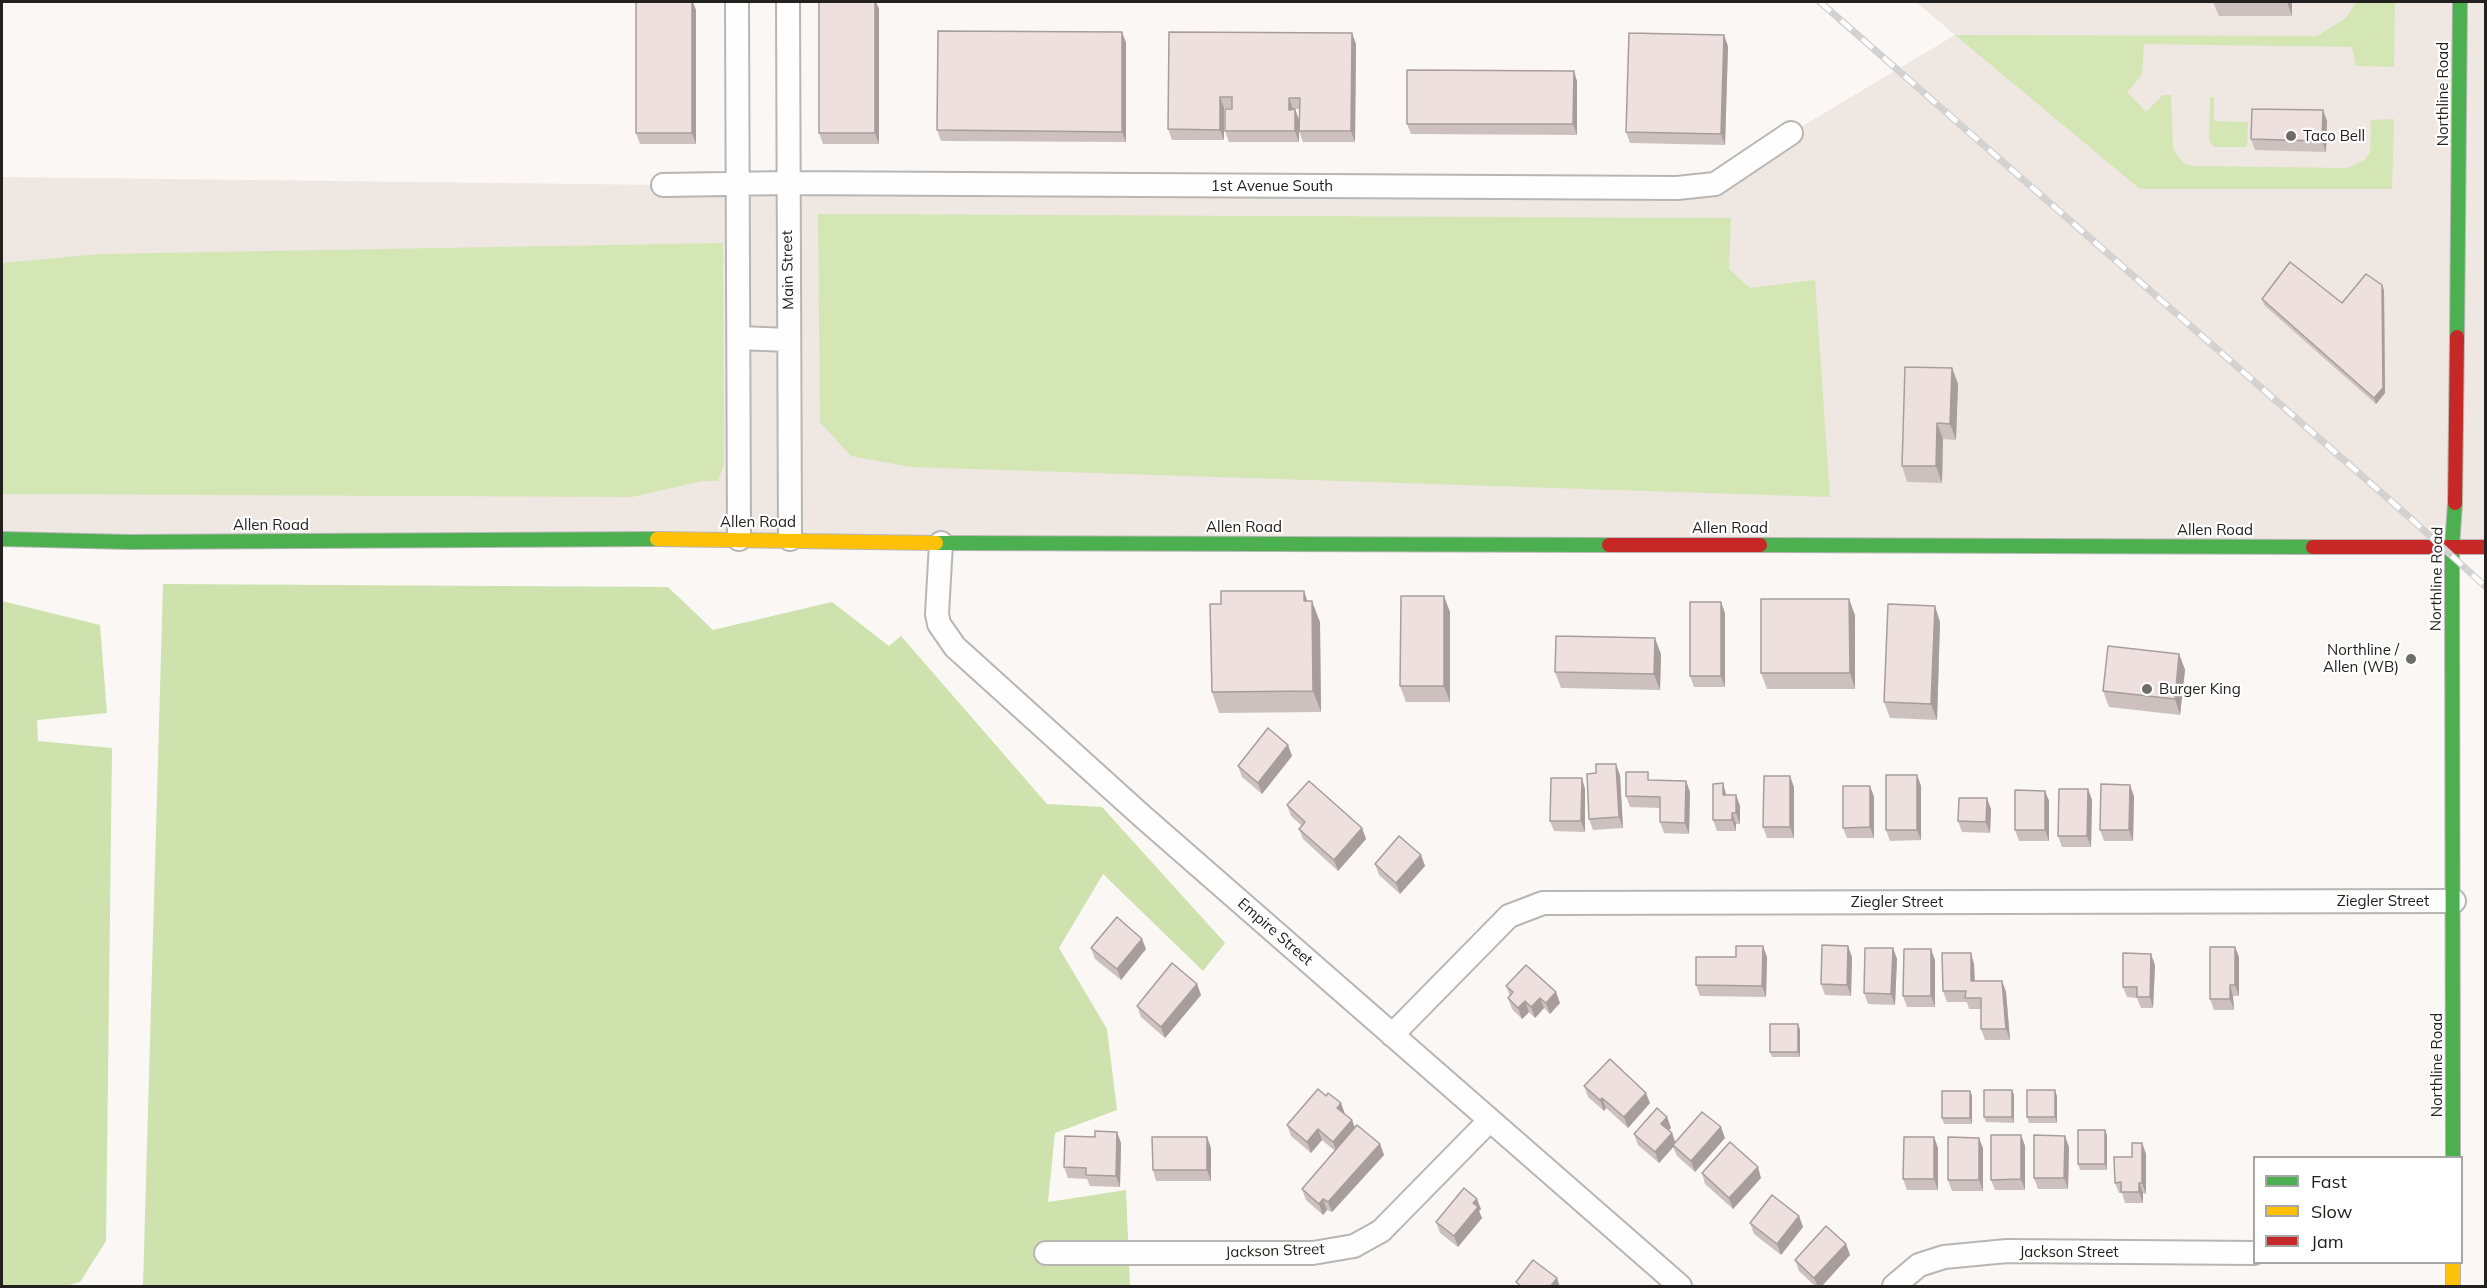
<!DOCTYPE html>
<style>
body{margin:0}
#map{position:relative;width:2487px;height:1288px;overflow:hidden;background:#faf7f5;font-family:Mulish,sans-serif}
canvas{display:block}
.frame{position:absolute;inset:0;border:3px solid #232120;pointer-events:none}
.legend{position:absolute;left:2253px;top:1156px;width:210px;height:108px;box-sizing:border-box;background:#fff;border:2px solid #a7a6a6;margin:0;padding:8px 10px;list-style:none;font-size:18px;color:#232120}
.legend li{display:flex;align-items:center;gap:12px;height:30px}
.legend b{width:30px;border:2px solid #a7a6a6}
</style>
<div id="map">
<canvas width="2487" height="1288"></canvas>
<div class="frame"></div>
<ul class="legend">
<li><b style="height:8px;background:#4caf50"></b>Fast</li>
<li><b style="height:8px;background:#ffc107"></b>Slow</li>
<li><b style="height:8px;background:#c62828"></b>Jam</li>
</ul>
</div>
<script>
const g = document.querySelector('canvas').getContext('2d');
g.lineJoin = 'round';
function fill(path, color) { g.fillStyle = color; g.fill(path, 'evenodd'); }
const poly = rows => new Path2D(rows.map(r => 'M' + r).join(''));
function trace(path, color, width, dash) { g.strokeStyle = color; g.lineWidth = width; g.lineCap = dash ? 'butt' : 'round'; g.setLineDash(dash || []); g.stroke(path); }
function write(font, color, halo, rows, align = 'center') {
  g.font = font + ' Mulish,sans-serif'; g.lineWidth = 4.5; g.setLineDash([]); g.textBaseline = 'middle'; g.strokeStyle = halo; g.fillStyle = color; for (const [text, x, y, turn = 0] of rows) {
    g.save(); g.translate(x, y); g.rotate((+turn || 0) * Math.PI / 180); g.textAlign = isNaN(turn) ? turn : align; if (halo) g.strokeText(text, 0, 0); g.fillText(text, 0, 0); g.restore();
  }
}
fill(poly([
 [1916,2,2485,2,2485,547,2,539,2,177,663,185,1715,184,1791,133,1955,35]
]), '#efe7e2');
fill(poly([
 [2356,2,2395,2,2394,67,2356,66,2352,47,2144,44,2142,75,2127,92,2146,112,2163,95,2171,95,2173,147,2175,153,2184,163,2192,166,2347,168,2364,160,2370,153,2371,120,2394,119,2392,189,2140,189,1955,35,2317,36,2346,18],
 [2210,97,2214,97,2214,121,2248,122,2247,147,2214,147,2209,140],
 [818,214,1731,218,1729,269,1750,288,1815,280,1830,497,911,467,851,456,820,422],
 [723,243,724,465,718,481,702,481,632,497,2,494,2,263,100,254]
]), '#d3e6b4');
fill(poly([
 [163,584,668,587,713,630,832,602,889,646,901,636,1047,804,1102,807,1225,943,1203,971,1103,874,1059,948,1107,1029,1117,1110,1055,1133,1048,1202,1126,1190,1130,1286,143,1286],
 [2,601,100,625,107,713,37,720,38,741,112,748,106,1241,80,1282,66,1286,2,1286]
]), '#cde2ad');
const street = poly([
 [737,2,739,539],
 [788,2,790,539],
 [663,185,787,183,1677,188,1715,184,1791,133],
 [739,338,789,340],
 [941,543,937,614,939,624,955,647,1142,816,1680,1286],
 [1392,1035,1509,916,1543,903,2454,901],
 [1046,1253,1313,1253,1354,1246,1381,1231,1490,1120],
 [1894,1286,1919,1265,1944,1257,2007,1251,2254,1253]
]);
const fast = poly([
 [2457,337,2460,2],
 [2,539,130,542,657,539],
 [936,543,1609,545],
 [1760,545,2313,547],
 [2453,1158,2452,547,2455,503]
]);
const slow = poly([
 [657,539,936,543],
 [2453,1262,2453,1286]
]);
const jam = poly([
 [2455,503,2457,337],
 [1609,545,1760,545],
 [2313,547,2486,547]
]);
trace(street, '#b7b6b4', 26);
trace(fast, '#b7b6b4', 16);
trace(slow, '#b7b6b4', 16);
trace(jam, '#b7b6b4', 16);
trace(street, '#fefefe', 22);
trace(fast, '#4caf50', 14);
trace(slow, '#ffc107', 14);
trace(jam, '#c62828', 14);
const rail = poly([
 [1820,2,2408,516,2486,587]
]);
trace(rail, '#d3d2d2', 7);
trace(rail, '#fff', 4.5, [14]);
fill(poly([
 [819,2,876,2,879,9,879,144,823,144,819,133],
 [2213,2,2292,2,2292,16,2219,16],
 [696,10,696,144,640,144,636,133],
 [1122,32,1126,43,1126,142,941,141,937,130],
 [1169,32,1356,44,1355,142,1303,142,1299,131,1299,109,1293,109,1293,110,1295,109,1299,120,1299,142,1229,142,1225,131,1232,108,1224,108,1224,140,1172,140,1168,129],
 [1728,46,1725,145,1630,143,1626,132],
 [1577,81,1577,135,1411,134,1407,124],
 [2327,121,2326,152,2255,150,2251,139],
 [2384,290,2385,393,2376,404,2264,305,2262,299,2342,303],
 [1952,368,1958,384,1956,440,1943,439,1942,483,1907,482,1902,466],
 [1304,591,1307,601,1320,622,1321,712,1219,713,1212,692,1221,604],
 [1450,612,1450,702,1406,702,1400,686],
 [1725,613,1725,687,1694,687,1690,676],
 [1855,615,1855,689,1767,689,1761,673],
 [1940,622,1937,720,1890,718,1884,702],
 [1661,654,1660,690,1561,688,1555,672],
 [2179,654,2185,670,2180,715,2109,707,2103,691],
 [1288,745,1292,756,1262,794,1242,777,1238,766],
 [1620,775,1623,828,1593,830,1589,819],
 [1917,775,1921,786,1921,840,1890,841,1886,830],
 [1651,780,1686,781,1690,792,1689,834,1664,833,1660,822,1660,808,1630,807,1626,796],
 [1870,786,1874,797,1874,838,1847,838,1843,828],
 [1794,787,1794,838,1767,838,1763,827],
 [1585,789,1585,832,1554,831,1550,821],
 [2088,789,2092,800,2091,847,2062,847,2058,836],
 [2045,791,2049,801,2049,841,2019,841,2015,830],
 [1726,795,1736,795,1740,806,1740,824,1736,824,1736,831,1717,831,1713,820],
 [2134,796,2133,841,2104,841,2100,830],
 [1287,805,1362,828,1366,839,1338,871,1303,839,1299,829,1302,826,1291,816],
 [1991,809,1990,833,1962,832,1958,821],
 [1421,855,1425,866,1400,894,1379,875,1375,864],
 [2235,947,2239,957,2239,996,2233,996,2234,1010,2214,1010,2210,999],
 [1091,948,1146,949,1121,980,1095,959],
 [1893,948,1897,959,1895,1005,1868,1004,1864,993],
 [1767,957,1766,997,1700,996,1696,985],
 [1852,957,1851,996,1825,995,1821,984],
 [1935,960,1935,1007,1907,1007,1903,996],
 [1974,964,1975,981,2002,981,2006,992,2010,1040,1985,1040,1981,1029,1981,1009,1969,1009,1967,1002,1947,1002,1943,991],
 [2155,965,2153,1008,2141,1008,2137,998,2127,997,2123,987],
 [1197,984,1201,995,1165,1038,1141,1017,1137,1006],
 [1506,986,1560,1003,1550,1014,1544,1008,1535,1018,1529,1012,1522,1019,1512,1009,1508,998,1510,996],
 [1798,1024,1800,1030,1800,1057,1772,1057,1770,1052],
 [1584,1086,1650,1103,1628,1128,1606,1108,1604,1111,1588,1097],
 [2012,1090,2014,1095,2014,1123,1986,1122,1984,1117],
 [1970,1091,1972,1096,1972,1124,1944,1124,1942,1118],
 [2057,1096,2057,1123,2029,1123,2027,1117],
 [1345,1115,1352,1120,1355,1128,1380,1144,1384,1155,1332,1212,1327,1210,1323,1215,1306,1200,1302,1189,1335,1151,1322,1140,1311,1153,1291,1136,1287,1125],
 [1667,1117,1671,1128,1669,1130,1675,1143,1725,1138,1695,1172,1677,1156,1673,1147,1659,1163,1638,1145,1634,1134],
 [1117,1132,1121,1143,1120,1187,1090,1186,1087,1179,1068,1178,1064,1167,1095,1137],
 [2021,1135,2025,1146,2025,1190,1995,1190,1991,1180],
 [2107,1135,2107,1170,2080,1170,2078,1164],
 [1207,1137,1211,1148,1211,1181,1156,1181,1153,1170],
 [1934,1137,1938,1148,1938,1190,1907,1190,1903,1179],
 [2142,1143,2146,1154,2146,1194,2143,1193,2143,1203,2125,1203,2122,1193,2119,1193,2115,1183],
 [2069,1147,2068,1189,2038,1189,2034,1178],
 [1983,1148,1983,1191,1952,1191,1948,1180],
 [1702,1173,1761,1178,1733,1209,1705,1184],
 [1481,1209,1479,1211,1482,1218,1458,1247,1440,1233,1436,1222],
 [1799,1216,1803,1227,1781,1255,1754,1234,1750,1223],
 [1846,1244,1850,1255,1821,1287,1816,1287,1799,1271,1795,1260]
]), '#cdc1bf');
fill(poly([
 [692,2,693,2,696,10,696,144,692,133],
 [875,2,876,2,879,9,879,144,875,133],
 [2287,2,2292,2,2292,16],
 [1122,32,1126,43,1126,142,1122,132],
 [1352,33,1356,44,1355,142,1351,131],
 [1724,35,1728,46,1725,145,1721,134],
 [1574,71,1577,81,1577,135,1573,124],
 [1220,97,1224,108,1224,140,1220,130],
 [1289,98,1293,109,1293,120,1289,110],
 [1295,109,1299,120,1299,142,1295,131],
 [2323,110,2327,121,2326,152,2322,141],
 [2382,285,2384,290,2385,393,2376,404,2374,398],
 [1952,368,1958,384,1956,440,1950,424],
 [1937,423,1943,439,1942,483,1936,466],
 [1304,591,1311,612,1304,601],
 [1444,596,1450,612,1450,702,1444,686],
 [1849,599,1855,615,1855,689,1850,673],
 [1312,601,1320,622,1321,712,1313,691],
 [1721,602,1725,613,1725,687,1721,676],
 [1935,606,1940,622,1937,720,1931,704],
 [1655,638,1661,654,1660,690,1654,674],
 [2179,654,2185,670,2180,715,2175,699],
 [1288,745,1292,756,1262,794,1258,783],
 [1616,764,1620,775,1623,828,1619,817],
 [1917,775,1921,786,1921,840,1917,830],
 [1790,776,1794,787,1794,838,1790,827],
 [1582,778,1585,789,1585,832,1581,821],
 [1686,781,1690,792,1689,834,1685,823],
 [1723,783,1726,794,1726,806,1723,795],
 [2130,785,2134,796,2133,841,2129,830],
 [1870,786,1874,797,1874,838,1870,827],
 [2088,789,2092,800,2091,847,2087,836],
 [2045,791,2049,801,2049,841,2045,830],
 [1736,795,1740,806,1740,824,1736,813],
 [1987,798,1991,809,1990,833,1986,822],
 [1732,813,1736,824,1736,831,1732,820],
 [1362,828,1366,839,1338,871,1334,860],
 [1421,855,1425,866,1400,894,1396,883],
 [1142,939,1146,949,1121,980,1117,969],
 [1763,946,1767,957,1766,997,1762,986],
 [1848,946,1852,957,1851,996,1847,985],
 [2235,947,2239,957,2239,996,2235,985],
 [1893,948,1897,959,1895,1005,1891,994],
 [1931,949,1935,960,1935,1007,1931,996],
 [1971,953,1974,964,1975,992,1971,981],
 [2151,954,2155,965,2153,1008,2150,997],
 [2002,981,2006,992,2010,1040,2006,1029],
 [1197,984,1201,995,1165,1038,1161,1027],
 [2230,985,2233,996,2234,1010,2230,999],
 [1556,992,1560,1003,1550,1014,1546,1003],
 [1540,998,1544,1008,1535,1018,1531,1007],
 [1525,1001,1529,1012,1522,1019,1518,1008],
 [1798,1024,1800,1030,1800,1057,1798,1052],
 [2012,1090,2014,1095,2014,1123,2012,1117],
 [2055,1090,2057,1096,2057,1123,2055,1117],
 [1970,1091,1972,1096,1972,1124,1970,1118],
 [1646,1093,1650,1103,1628,1128,1624,1117],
 [1602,1098,1606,1108,1604,1111,1600,1100],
 [1341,1103,1345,1114,1337,1108],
 [1667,1117,1671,1128,1665,1134,1661,1124],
 [1352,1120,1356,1131,1337,1153,1333,1142],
 [1721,1127,1725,1138,1695,1172,1691,1161],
 [1318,1129,1322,1140,1311,1153,1307,1142],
 [2105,1130,2107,1135,2107,1170,2105,1164],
 [1117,1132,1121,1143,1120,1187,1116,1176],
 [1672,1133,1676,1144,1659,1163,1655,1152],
 [2021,1135,2025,1146,2025,1190,2021,1179],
 [2065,1136,2069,1147,2068,1189,2064,1178],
 [1207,1137,1211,1148,1211,1181,1207,1170],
 [1934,1137,1938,1148,1938,1190,1934,1179],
 [1979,1138,1983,1148,1983,1191,1979,1180],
 [2142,1143,2146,1154,2146,1194,2142,1183],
 [1380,1144,1384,1155,1332,1212,1328,1202],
 [1758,1167,1761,1178,1733,1209,1729,1198],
 [2139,1183,2143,1193,2143,1203,2139,1192],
 [1323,1199,1327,1210,1323,1215,1319,1204],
 [1477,1199,1481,1209,1479,1211,1482,1218,1458,1247,1454,1236,1473,1203],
 [1799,1216,1803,1227,1781,1255,1777,1244],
 [1846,1244,1850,1255,1821,1287,1818,1287,1814,1278],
 [1557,1278,1560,1287,1550,1287]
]), '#a79d9b');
const building = poly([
 [636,2,692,2,692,133,636,133,636,2],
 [819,2,875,2,875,133,819,133,819,2],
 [938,31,1122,32,1122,132,937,130,938,31],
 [1169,32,1352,33,1351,131,1299,131,1300,98,1289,98,1289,110,1295,109,1295,131,1225,131,1225,109,1232,109,1232,97,1220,97,1220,130,1168,129,1169,32],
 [1629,33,1724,35,1721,134,1626,132,1629,33],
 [1407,70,1574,71,1573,124,1407,124,1407,70],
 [2252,109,2323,110,2322,141,2251,139,2252,109],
 [2290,262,2342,303,2366,274,2382,285,2383,388,2374,398,2262,299,2290,262],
 [1905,367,1952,368,1950,424,1937,423,1936,466,1902,466,1905,367],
 [1221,591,1304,591,1304,601,1312,601,1313,691,1212,692,1210,604,1221,604,1221,591],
 [1401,596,1444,596,1444,686,1400,686,1401,596],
 [1761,599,1849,599,1850,673,1761,673,1761,599],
 [1690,602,1721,602,1721,676,1690,676,1690,602],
 [1888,604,1935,606,1931,704,1884,702,1888,604],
 [1556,636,1655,638,1654,674,1555,672,1556,636],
 [2108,646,2179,654,2175,699,2103,691,2108,646],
 [1268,728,1288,745,1258,783,1238,766,1268,728],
 [1596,764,1616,764,1619,817,1589,819,1587,774,1596,773,1596,764],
 [1626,772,1648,772,1648,780,1686,781,1685,823,1660,822,1660,797,1626,796,1626,772],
 [1886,775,1917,775,1917,830,1886,830,1886,775],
 [1764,776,1790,776,1790,827,1763,827,1764,776],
 [1551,778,1582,778,1581,821,1550,821,1551,778],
 [1309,781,1362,828,1334,860,1299,829,1305,822,1287,805,1309,781],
 [1723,783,1723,795,1736,795,1736,813,1732,813,1732,820,1713,820,1713,784,1723,783],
 [2101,784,2130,785,2129,830,2100,830,2101,784],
 [1843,786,1870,786,1870,827,1843,828,1843,786],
 [2059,789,2088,789,2087,836,2058,836,2059,789],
 [2015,790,2045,791,2045,830,2015,830,2015,790],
 [1959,798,1987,798,1986,822,1958,821,1959,798],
 [1399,836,1421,855,1396,883,1375,864,1399,836],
 [1117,917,1142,939,1117,969,1091,948,1117,917],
 [1822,945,1848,946,1847,985,1821,984,1822,945],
 [1736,946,1763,946,1762,986,1696,985,1696,957,1736,957,1736,946],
 [2210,947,2235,947,2235,985,2230,985,2230,999,2210,999,2210,947],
 [1865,948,1893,948,1891,994,1864,993,1865,948],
 [1904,949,1931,949,1931,996,1903,996,1904,949],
 [1942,953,1971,953,1971,981,2002,981,2006,1029,1981,1029,1981,998,1965,998,1966,991,1943,991,1942,953],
 [2123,953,2151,954,2150,997,2137,997,2137,987,2123,987,2123,953],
 [1172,963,1197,984,1161,1027,1137,1006,1172,963],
 [1526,965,1556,992,1546,1003,1540,998,1531,1007,1525,1001,1518,1008,1508,998,1513,992,1506,986,1526,965],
 [1770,1024,1798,1024,1798,1052,1770,1052,1770,1024],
 [1610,1059,1646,1093,1624,1117,1602,1098,1600,1100,1584,1086,1610,1059],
 [1318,1089,1326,1096,1328,1093,1341,1103,1337,1108,1352,1120,1333,1142,1318,1129,1307,1142,1287,1125,1318,1089],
 [1984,1090,2012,1090,2012,1117,1984,1117,1984,1090],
 [2027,1090,2055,1090,2055,1117,2027,1117,2027,1090],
 [1942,1091,1970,1091,1970,1118,1942,1118,1942,1091],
 [1657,1108,1667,1117,1661,1124,1672,1133,1655,1152,1634,1134,1657,1108],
 [1702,1112,1721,1127,1691,1161,1673,1145,1702,1112],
 [1357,1125,1380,1144,1328,1202,1323,1199,1319,1204,1302,1189,1357,1125],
 [2078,1130,2105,1130,2105,1164,2078,1164,2078,1130],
 [1095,1131,1117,1132,1116,1176,1086,1175,1086,1168,1064,1167,1065,1136,1095,1137,1095,1131],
 [1991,1135,2021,1135,2021,1179,1991,1180,1991,1135],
 [2034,1135,2065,1136,2064,1178,2034,1178,2034,1135],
 [1152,1137,1207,1137,1207,1170,1153,1170,1152,1137],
 [1904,1137,1934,1137,1934,1179,1903,1179,1904,1137],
 [1948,1137,1979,1138,1979,1180,1948,1180,1948,1137],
 [1730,1142,1758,1167,1729,1198,1702,1173,1730,1142],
 [2132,1143,2142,1143,2142,1183,2139,1183,2139,1192,2121,1192,2121,1182,2115,1183,2114,1157,2132,1157,2132,1143],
 [1464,1188,1477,1199,1473,1203,1478,1207,1454,1236,1436,1222,1464,1188],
 [1772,1195,1799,1216,1777,1244,1750,1223,1772,1195],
 [1826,1226,1846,1244,1814,1278,1795,1260,1826,1226],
 [1533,1260,1557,1278,1550,1287,1522,1287,1516,1282,1533,1260]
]);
fill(building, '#eee0de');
trace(building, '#a79d9b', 1.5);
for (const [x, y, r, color] of [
 [2291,136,6,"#6e6c6b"],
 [2411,659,6,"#6e6c6b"],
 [2147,689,6,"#6e6c6b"]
]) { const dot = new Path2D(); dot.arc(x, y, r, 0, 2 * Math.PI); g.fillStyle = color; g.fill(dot); trace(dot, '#fff', 2); }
write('15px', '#232120', '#fff', [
 ["Northline Road",2443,94,-90],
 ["1st Avenue South",1272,186],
 ["Main Street",788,270,-91],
 ["Allen Road",758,522],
 ["Allen Road",271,525],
 ["Allen Road",1244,527],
 ["Allen Road",1730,528],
 ["Allen Road",2215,530],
 ["Northline Road",2437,579,-89],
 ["Ziegler Street",2383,901],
 ["Ziegler Street",1897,902],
 ["Empire Street",1275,932,41],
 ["Northline Road",2437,1065,-90],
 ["Jackson Street",1275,1251,-2],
 ["Jackson Street",2069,1252]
]);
write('15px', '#232120', '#fff', [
 ["Taco Bell",2303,136],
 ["Northline /",2399,650,"right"],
 ["Allen (WB)",2399,667,"right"],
 ["Burger King",2159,689]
], 'left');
</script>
